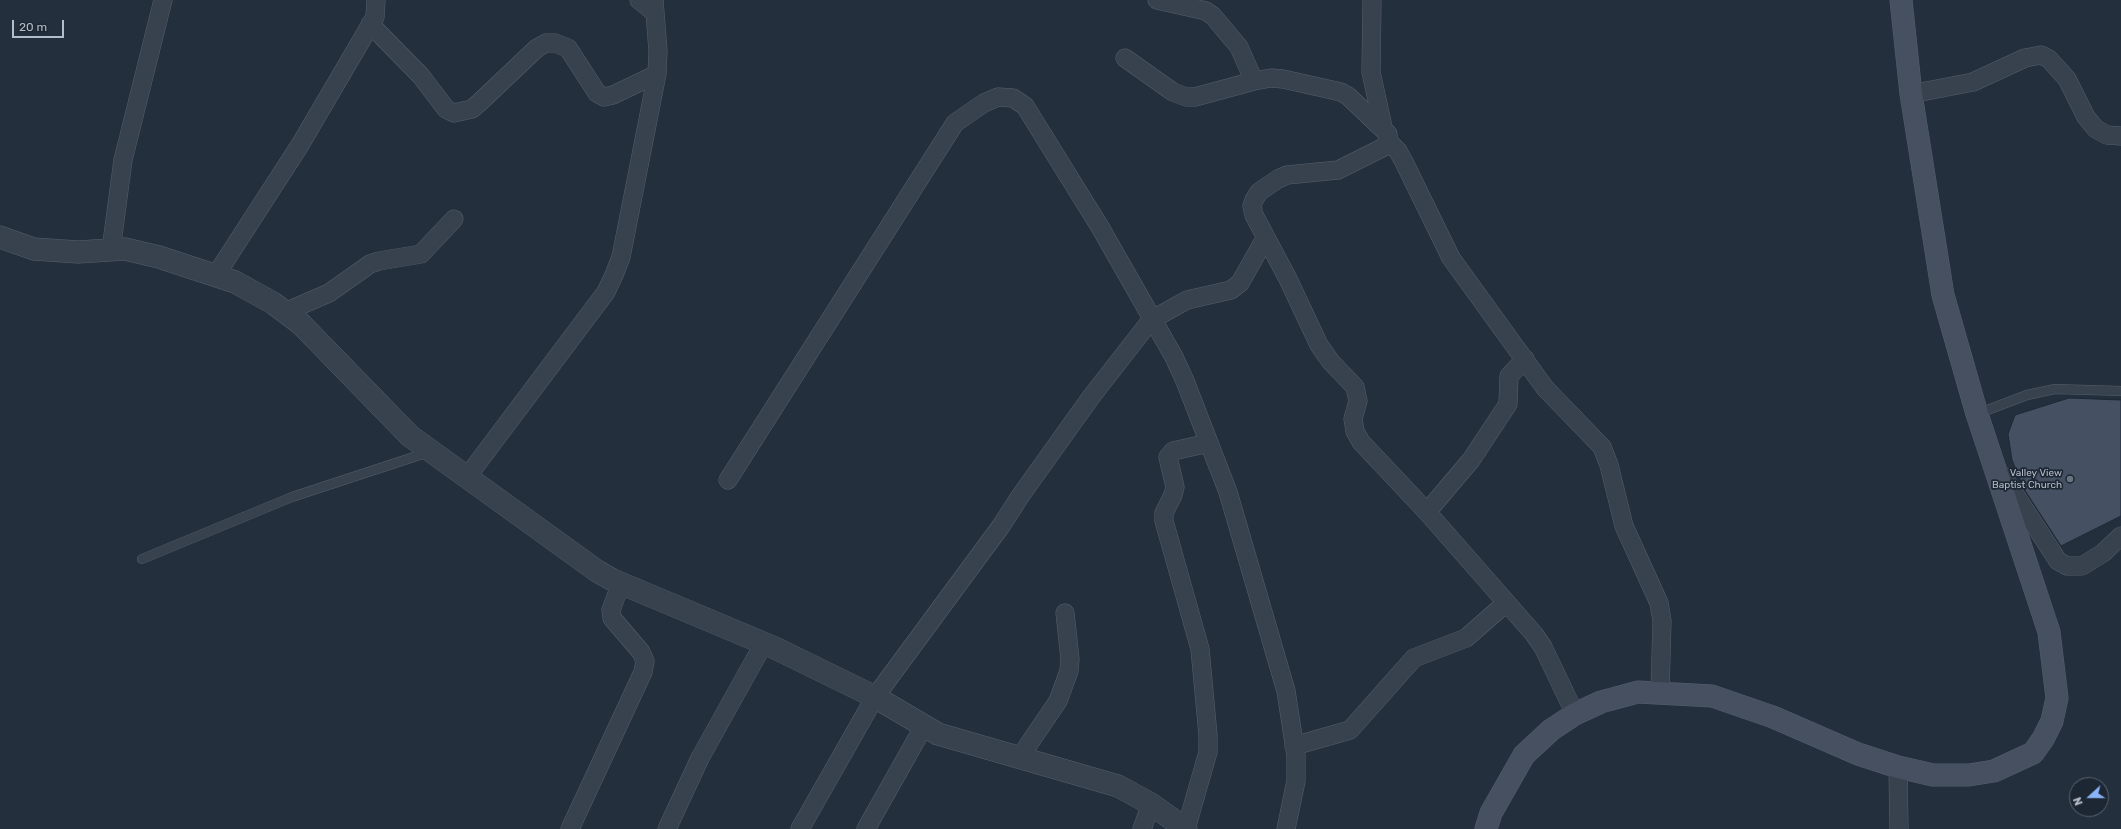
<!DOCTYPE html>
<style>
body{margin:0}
#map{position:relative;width:2121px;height:829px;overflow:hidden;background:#242f3e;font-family:Rubik,sans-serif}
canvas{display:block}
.north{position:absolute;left:2069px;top:777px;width:40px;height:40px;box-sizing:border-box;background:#1d2633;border:1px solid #59626f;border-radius:50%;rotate:249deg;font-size:11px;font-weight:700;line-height:16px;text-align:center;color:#b4bcc9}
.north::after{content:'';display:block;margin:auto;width:14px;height:18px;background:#8ab4f8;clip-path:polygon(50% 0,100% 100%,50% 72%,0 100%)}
.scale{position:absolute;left:12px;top:20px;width:52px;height:18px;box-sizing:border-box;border:2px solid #b4bcc9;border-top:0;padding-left:5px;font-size:12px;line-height:14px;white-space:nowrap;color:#b4bcc9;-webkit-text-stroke:3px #1d2633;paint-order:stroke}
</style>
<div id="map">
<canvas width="2121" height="829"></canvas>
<div class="north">N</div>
<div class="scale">20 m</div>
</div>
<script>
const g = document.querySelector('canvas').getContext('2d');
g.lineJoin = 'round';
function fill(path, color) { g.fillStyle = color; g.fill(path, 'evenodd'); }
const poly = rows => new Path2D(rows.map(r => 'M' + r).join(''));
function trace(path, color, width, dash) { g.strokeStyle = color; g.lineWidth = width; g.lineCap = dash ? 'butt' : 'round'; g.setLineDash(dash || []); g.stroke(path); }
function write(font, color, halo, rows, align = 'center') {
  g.font = font + ' Rubik,sans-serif'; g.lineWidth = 3.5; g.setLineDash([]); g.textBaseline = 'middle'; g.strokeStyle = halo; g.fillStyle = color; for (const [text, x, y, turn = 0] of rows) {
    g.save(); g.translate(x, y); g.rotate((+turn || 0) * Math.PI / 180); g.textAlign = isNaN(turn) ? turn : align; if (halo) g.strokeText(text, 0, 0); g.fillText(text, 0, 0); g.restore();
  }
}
const building = poly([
 [2069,398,2121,400,2121,516,2061,546,2024,489,2012,460,2008,434,2015,415,2069,398]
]);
fill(building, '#455162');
trace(building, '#1f2835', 1);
const service = poly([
 [1977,414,2027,395,2055,389,2121,391],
 [142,559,292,497,429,452]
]);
const minor = poly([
 [639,0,655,13],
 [1157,0,1206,11,1213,16,1239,47,1254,81],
 [1372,0,1371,72,1383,127],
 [370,24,421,76,446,109,454,113,472,109,480,102,537,48,546,43,555,43,568,48,597,93,604,97,613,95,657,74],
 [1125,58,1173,92,1186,97,1195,97,1254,81,1271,78,1283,79,1341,92,1348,96,1388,134,1388,141,1384,147,1338,170,1287,175,1278,179,1259,192,1254,200,1252,206,1254,215,1288,279,1319,345,1331,362,1355,387,1358,401,1353,419,1355,431,1361,442,1427,512,1534,634,1543,647,1575,714],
 [1911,94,1973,82,2025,58,2041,55,2049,59,2067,79,2086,117,2096,129,2107,135,2121,136],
 [1388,141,1398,151,1404,162,1451,258,1545,388,1602,447,1609,465,1624,526,1659,603,1662,621,1660,692],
 [111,250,123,160,163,0],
 [216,275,300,145,375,17,376,0],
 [285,312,329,293,370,264,379,261,421,254,454,219],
 [2003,476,2058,561,2067,566,2082,566,2103,553,2121,536],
 [467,477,606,292,614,275,621,257,657,74,658,51,654,0],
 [728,480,955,123,984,103,998,97,1013,98,1025,106,1100,227,1174,357,1185,381,1228,492,1286,691,1296,756,1296,781,1286,829],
 [1427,512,1471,460,1508,404,1509,376,1525,359],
 [1294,746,1350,730,1414,658,1466,638,1506,603],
 [1020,757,1058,701,1069,671,1070,659,1065,613],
 [1898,767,1899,829],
 [570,829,643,672,645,661,641,652,612,618,611,610,621,583],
 [667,829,700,758,764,643],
 [800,829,875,697,1001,526,1021,495,1091,397,1151,320,1187,300,1231,290,1240,283,1266,237],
 [866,829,924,726],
 [1142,829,1151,804],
 [1186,829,1208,752,1208,735,1200,649,1164,521,1164,513,1173,495,1175,487,1168,457,1173,451,1209,443]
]);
const tertiary = poly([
 [0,237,34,249,78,252,125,249,159,257,235,282,273,303,301,324,410,436,597,571,613,580,775,648,875,697,938,734,1118,786,1151,804,1186,829]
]);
const secondary = poly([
 [1486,829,1491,813,1524,755,1551,730,1575,714,1601,702,1638,692,1712,696,1773,717,1858,754,1898,767,1933,775,1969,775,1994,771,2033,753,2043,739,2052,721,2057,698,2049,632,1977,414,1943,295,1911,94,1901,0]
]);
trace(service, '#565f6c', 10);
trace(minor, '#565f6c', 19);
trace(tertiary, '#565f6c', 23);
trace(secondary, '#565f6c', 23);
trace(service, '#38414e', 9);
trace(minor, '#38414e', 18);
trace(tertiary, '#38414e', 22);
trace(secondary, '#465061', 22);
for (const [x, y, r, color] of [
 [2070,479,4,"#6b7280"]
]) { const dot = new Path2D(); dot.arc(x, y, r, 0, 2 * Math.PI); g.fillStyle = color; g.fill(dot); trace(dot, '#1d2633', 1.5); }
write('10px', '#b4bcc9', '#1d2633', [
 ["Valley View",2062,473],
 ["Baptist Church",2062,485]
], 'right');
</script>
